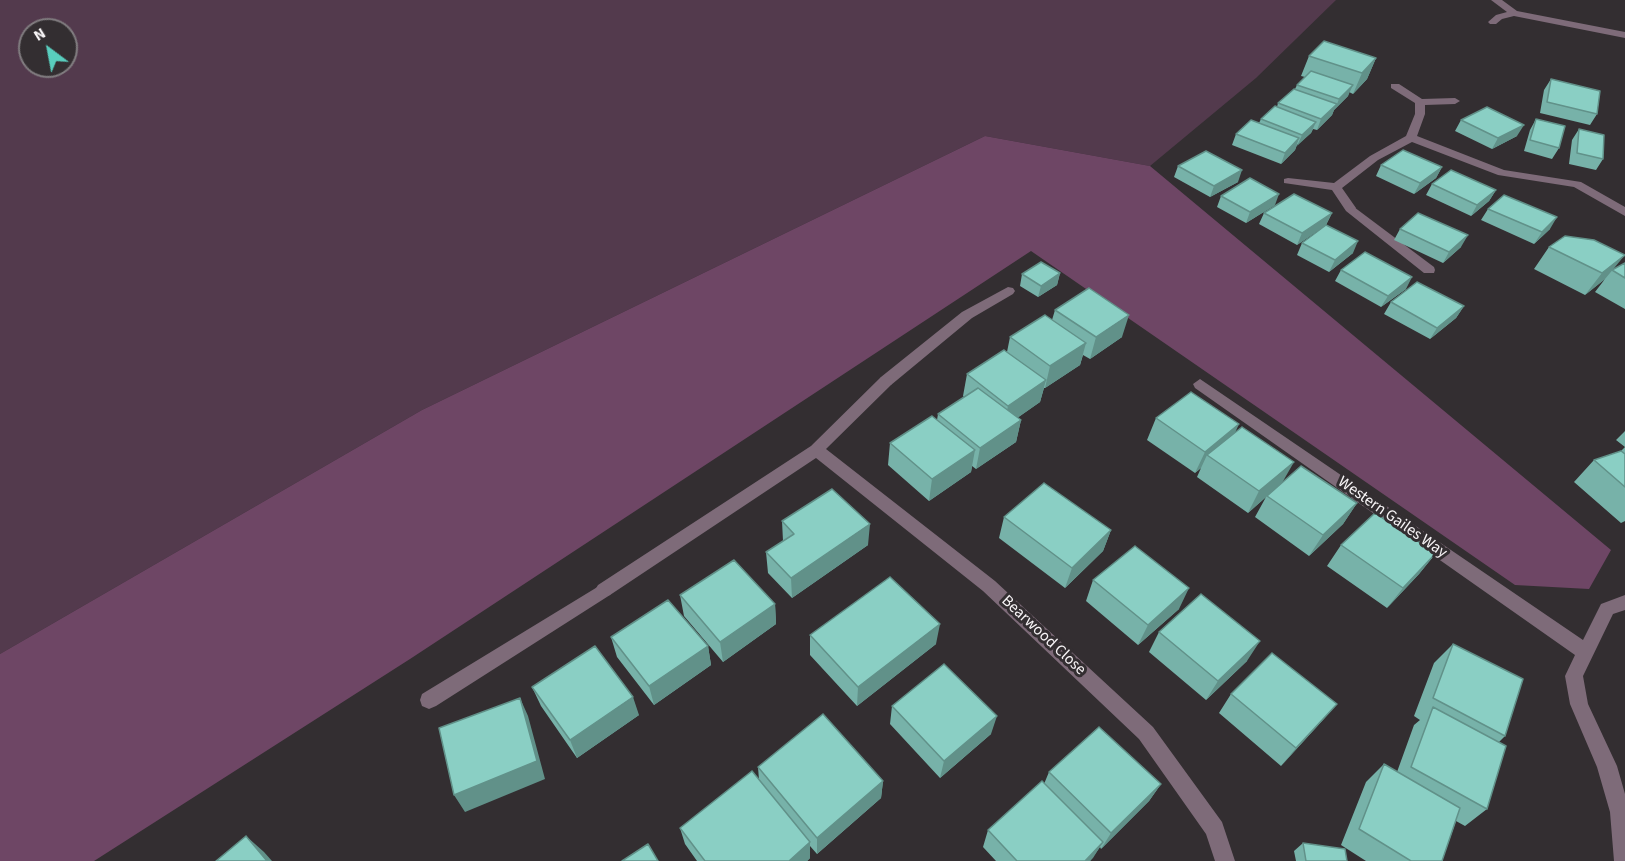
<!DOCTYPE html>
<style>
body{margin:0}
#map{position:relative;width:1625px;height:861px;overflow:hidden;background:#332e31;font-family:"Source Sans 3",sans-serif}
canvas{display:block}
.north{position:absolute;left:18px;top:18px;width:60px;height:60px;box-sizing:border-box;background:#332e31;border:2px solid #817d80;border-radius:50%;rotate:328deg;font-size:16px;font-weight:700;line-height:24px;text-align:center;color:#f7f4f6}
.north::after{content:'';display:block;margin:auto;width:21px;height:27px;background:#59cebe;clip-path:polygon(50% 0,100% 100%,50% 72%,0 100%)}
</style>
<div id="map">
<canvas width="1625" height="861"></canvas>
<div class="north">N</div>
</div>
<script>
const g = document.querySelector('canvas').getContext('2d');
g.lineJoin = 'round';
function fill(path, color) { g.fillStyle = color; g.fill(path, 'evenodd'); }
const poly = rows => new Path2D(rows.map(r => 'M' + r).join(''));
function trace(path, color, width, dash) { g.strokeStyle = color; g.lineWidth = width; g.lineCap = dash ? 'butt' : 'round'; g.setLineDash(dash || []); g.stroke(path); }
function write(font, color, halo, rows, align = 'center') {
  g.font = font + ' "Source Sans 3",sans-serif'; g.lineWidth = 6; g.setLineDash([]); g.textBaseline = 'middle'; g.strokeStyle = halo; g.fillStyle = color; for (const [text, x, y, turn = 0] of rows) {
    g.save(); g.translate(x, y); g.rotate((+turn || 0) * Math.PI / 180); g.textAlign = isNaN(turn) ? turn : align; if (halo) g.strokeText(text, 0, 0); g.fillText(text, 0, 0); g.restore();
  }
}
fill(poly([
 [0,0,1336,0,1256,78,1150,166,985,136,422,410,0,654],
 [30,30,66,30,66,66,30,66]
]), '#533a4d');
fill(poly([
 [985,136,1150,166,1611,550,1589,589,1515,585,1031,251,410,659,94,861,0,861,0,654,422,410]
]), '#6e4665');
fill(poly([
 [1350,204,1434,267,1435,270,1434,273,1424,273,1346,211,1346,205,1350,204],
 [1008,287,1013,288,1015,291,1013,294,972,318,891,385,881,385,879,381,881,377,962,312,1008,287],
 [604,583,610,585,613,590,610,595,436,706,429,709,422,706,420,700,422,694,604,583]
]), '#7e6b79');
fill(poly([
 [1491,0,1502,0,1517,11,1625,32,1625,38,1514,16,1502,19,1496,24,1490,24,1488,22,1496,15,1507,12,1491,0],
 [1391,84,1399,84,1422,99,1455,98,1460,101,1455,104,1425,105,1425,114,1417,136,1504,170,1581,182,1625,207,1625,216,1574,187,1498,175,1412,142,1378,160,1342,188,1356,208,1354,211,1346,211,1332,190,1284,183,1284,179,1288,178,1334,183,1370,156,1406,136,1415,114,1415,103,1391,88,1391,84],
 [886,376,893,381,891,385,826,449,995,581,1153,727,1222,822,1235,861,1215,861,1206,834,1139,739,983,591,816,458,610,595,604,597,598,595,595,590,598,585,811,446,881,377,886,376],
 [1200,379,1583,640,1601,604,1625,595,1625,610,1613,614,1583,676,1588,704,1617,766,1625,794,1625,861,1614,861,1610,812,1597,767,1570,704,1565,676,1575,655,1195,388,1193,384,1200,379]
]), '#7e6b79');
fill(poly([
 [1309,56,1376,58,1367,79,1353,94,1349,92,1348,96,1334,110,1332,115,1317,130,1313,129,1311,133,1297,145,1295,150,1281,164,1232,145,1236,134,1259,123,1261,119,1277,107,1278,103,1295,89,1297,85,1305,77,1301,76],
 [1551,79,1597,114,1590,125,1540,113,1544,90],
 [1536,119,1559,148,1552,159,1524,151,1530,130],
 [1461,120,1517,136,1492,149,1455,131],
 [1579,129,1603,159,1596,170,1569,164,1572,140],
 [1381,165,1442,167,1436,178,1414,194,1376,176],
 [1178,166,1238,182,1210,197,1174,177],
 [1432,184,1496,190,1489,201,1471,216,1426,195],
 [1221,196,1275,205,1246,223,1217,207],
 [1488,209,1550,229,1534,244,1481,220],
 [1264,213,1332,213,1326,225,1297,245,1259,224],
 [1400,229,1461,247,1443,263,1394,240],
 [1302,243,1353,253,1329,272,1297,255],
 [1549,247,1614,269,1625,263,1625,309,1595,292,1605,279,1585,295,1534,269],
 [1341,270,1406,289,1381,307,1335,281],
 [1060,273,1057,285,1038,297,1020,286,1022,274],
 [1391,302,1464,306,1456,318,1430,339,1384,314],
 [1055,310,1122,337,1090,359,1083,355,1080,365,1045,388,1044,388,1040,402,1017,418,1021,420,1016,442,976,469,972,466,971,472,929,501,888,465,890,443,937,420,938,414,964,397,963,396,967,374,1007,352,1010,337,1052,320],
 [1156,418,1236,432,1282,483,1357,503,1343,524,1309,556,1255,517,1266,497,1248,513,1197,477,1201,468,1195,473,1147,440],
 [1625,431,1625,447,1616,440],
 [1625,447,1625,521,1621,523,1574,482,1594,460,1621,451],
 [1004,517,1111,530,1103,551,1065,588,999,538],
 [782,521,868,545,792,598,768,573,766,552,783,541],
 [1341,545,1436,553,1419,574,1387,608,1327,566],
 [1093,580,1179,609,1138,645,1086,601],
 [680,595,775,604,776,624,723,662,684,616],
 [1159,632,1247,661,1206,700,1149,652],
 [810,635,936,644,857,706,810,655],
 [611,637,708,646,711,665,654,705,617,657],
 [1453,644,1505,736,1499,742,1487,809,1465,826,1456,821,1442,861,1366,861,1341,845,1366,782,1384,764,1397,772,1414,725,1420,720,1414,716,1434,663],
 [532,687,639,715,577,758,541,706],
 [1231,694,1337,704,1321,722,1281,766,1219,713],
 [892,706,991,734,940,778,890,724],
 [758,767,883,781,881,798,817,854,810,846,810,858,807,861,697,861,685,844,680,828,759,780],
 [1049,772,1161,784,1149,801,1101,849,1100,847,1090,861,996,861,983,847,988,830,1044,784],
 [1303,843,1347,861,1296,861,1294,851]
]), '#77b2a9');
fill(poly([
 [1376,58,1367,79,1353,94,1362,73],
 [1353,85,1348,96,1334,110,1332,115,1317,130,1321,119,1337,104,1339,99],
 [1316,122,1311,133,1297,146,1302,135],
 [1524,125,1517,136,1492,149,1498,138],
 [1299,138,1295,150,1281,164,1285,153],
 [1442,167,1436,178,1414,194,1420,183],
 [1242,170,1238,182,1210,197,1214,186],
 [1496,190,1489,201,1471,216,1477,205],
 [1279,194,1275,205,1246,223,1250,212],
 [1332,213,1326,225,1297,245,1302,233],
 [1557,217,1550,229,1534,244,1542,232],
 [1468,235,1461,247,1443,263,1449,252],
 [1358,241,1353,253,1329,272,1335,260],
 [1625,255,1605,279,1585,295,1602,273],
 [1060,273,1057,285,1038,297,1041,286],
 [1412,277,1406,289,1381,307,1388,296],
 [1464,306,1456,318,1430,339,1437,328],
 [1129,315,1122,337,1090,359,1096,337],
 [1086,343,1080,365,1045,388,1050,366],
 [1046,380,1040,402,1003,428,1008,406],
 [1021,420,1016,442,976,469,980,448],
 [1239,424,1229,446,1207,455,1201,468,1195,473,1205,452],
 [975,450,971,472,929,501,932,479],
 [1294,462,1282,483,1248,513,1259,491],
 [1357,503,1343,524,1309,556,1323,535],
 [870,524,868,545,792,598,791,578],
 [1111,530,1103,551,1065,588,1072,568],
 [1436,553,1419,574,1387,608,1403,588],
 [1189,588,1179,609,1138,645,1148,625],
 [775,604,776,624,723,662,720,642],
 [940,624,936,644,857,706,858,687],
 [1260,641,1247,661,1206,700,1218,681],
 [708,646,711,665,654,705,649,686],
 [633,697,639,715,577,758,570,740],
 [520,698,528,716,545,779,465,812,454,795],
 [1337,704,1321,722,1281,766,1296,748],
 [997,716,991,734,940,778,944,761],
 [883,781,881,798,817,854,817,838],
 [1161,784,1149,801,1101,849,1111,833],
 [246,836,264,852,272,861,267,861],
 [810,842,810,858,807,861,789,861],
 [1103,842,1093,858,1090,861,1085,861]
]), '#619189');
const building = poly([
 [1324,41,1376,58,1362,73,1309,56,1324,41],
 [1311,71,1353,85,1339,99,1297,85,1311,71],
 [1551,79,1600,91,1597,114,1547,102,1551,79],
 [1294,89,1337,104,1321,119,1278,103,1294,89],
 [1275,106,1316,122,1302,135,1261,119,1275,106],
 [1487,107,1524,125,1498,138,1461,120,1487,107],
 [1536,119,1565,126,1559,148,1530,140,1536,119],
 [1251,120,1299,138,1285,153,1236,134,1251,120],
 [1579,129,1604,135,1603,159,1577,153,1579,129],
 [1403,150,1442,167,1420,183,1381,165,1403,150],
 [1206,151,1242,170,1214,186,1178,166,1206,151],
 [1451,170,1496,190,1477,205,1432,184,1451,170],
 [1250,178,1279,194,1250,212,1221,196,1250,178],
 [1294,194,1332,213,1302,233,1264,213,1294,194],
 [1504,195,1557,217,1542,232,1488,209,1504,195],
 [1418,213,1468,235,1449,252,1400,229,1418,213],
 [1326,225,1358,241,1335,260,1302,243,1326,225],
 [1565,236,1594,240,1625,255,1602,273,1549,247,1565,236],
 [1365,252,1412,277,1388,296,1341,270,1365,252],
 [1041,262,1060,273,1041,286,1022,274,1041,262],
 [1625,263,1625,278,1612,270,1625,263],
 [1417,282,1464,306,1437,328,1391,302,1417,282],
 [1089,288,1129,315,1096,337,1055,310,1089,288],
 [1045,315,1086,343,1050,366,1010,337,1045,315],
 [1004,350,1046,380,1008,406,967,374,1004,350],
 [978,388,1021,420,980,448,938,414,978,388],
 [1191,392,1239,424,1205,452,1156,418,1191,392],
 [932,416,975,450,932,479,890,443,932,416],
 [1242,427,1294,462,1259,491,1207,455,1242,427],
 [1621,451,1625,454,1625,487,1594,460,1621,451],
 [1301,466,1357,503,1323,535,1267,496,1301,466],
 [1044,483,1111,530,1072,568,1004,517,1044,483],
 [832,489,870,524,791,578,766,552,794,534,782,521,832,489],
 [1375,513,1436,553,1403,588,1341,545,1375,513],
 [1135,546,1189,588,1148,625,1093,580,1135,546],
 [734,560,775,604,720,642,680,595,734,560],
 [890,577,940,624,858,687,810,635,890,577],
 [1201,594,1260,641,1218,681,1159,632,1201,594],
 [668,600,708,646,649,686,611,637,668,600],
 [1453,644,1523,679,1505,736,1433,698,1453,644],
 [595,646,633,697,570,740,532,687,595,646],
 [1272,653,1337,704,1296,748,1231,694,1272,653],
 [944,664,997,716,944,761,892,706,944,664],
 [520,698,537,761,454,795,439,728,520,698],
 [1433,707,1506,746,1487,809,1411,767,1433,707],
 [823,714,883,781,817,838,758,767,823,714],
 [1099,727,1161,784,1111,833,1049,772,1099,727],
 [1384,764,1460,808,1442,861,1411,861,1359,829,1384,764],
 [752,771,810,842,789,861,705,861,680,828,752,771],
 [1042,781,1103,842,1085,861,1017,861,988,830,1042,781],
 [246,836,267,861,216,861,246,836],
 [1303,843,1345,849,1347,861,1306,861,1303,843],
 [648,844,658,861,622,861,648,844]
]);
fill(building, '#8acfc4');
trace(building, '#619189', 1.5);
write('16px', '#f7f4f6', '#332e31', [
 ["Western Gailes Way",1392,518,35],
 ["Bearwood Close",1043,636,43]
]);
</script>
